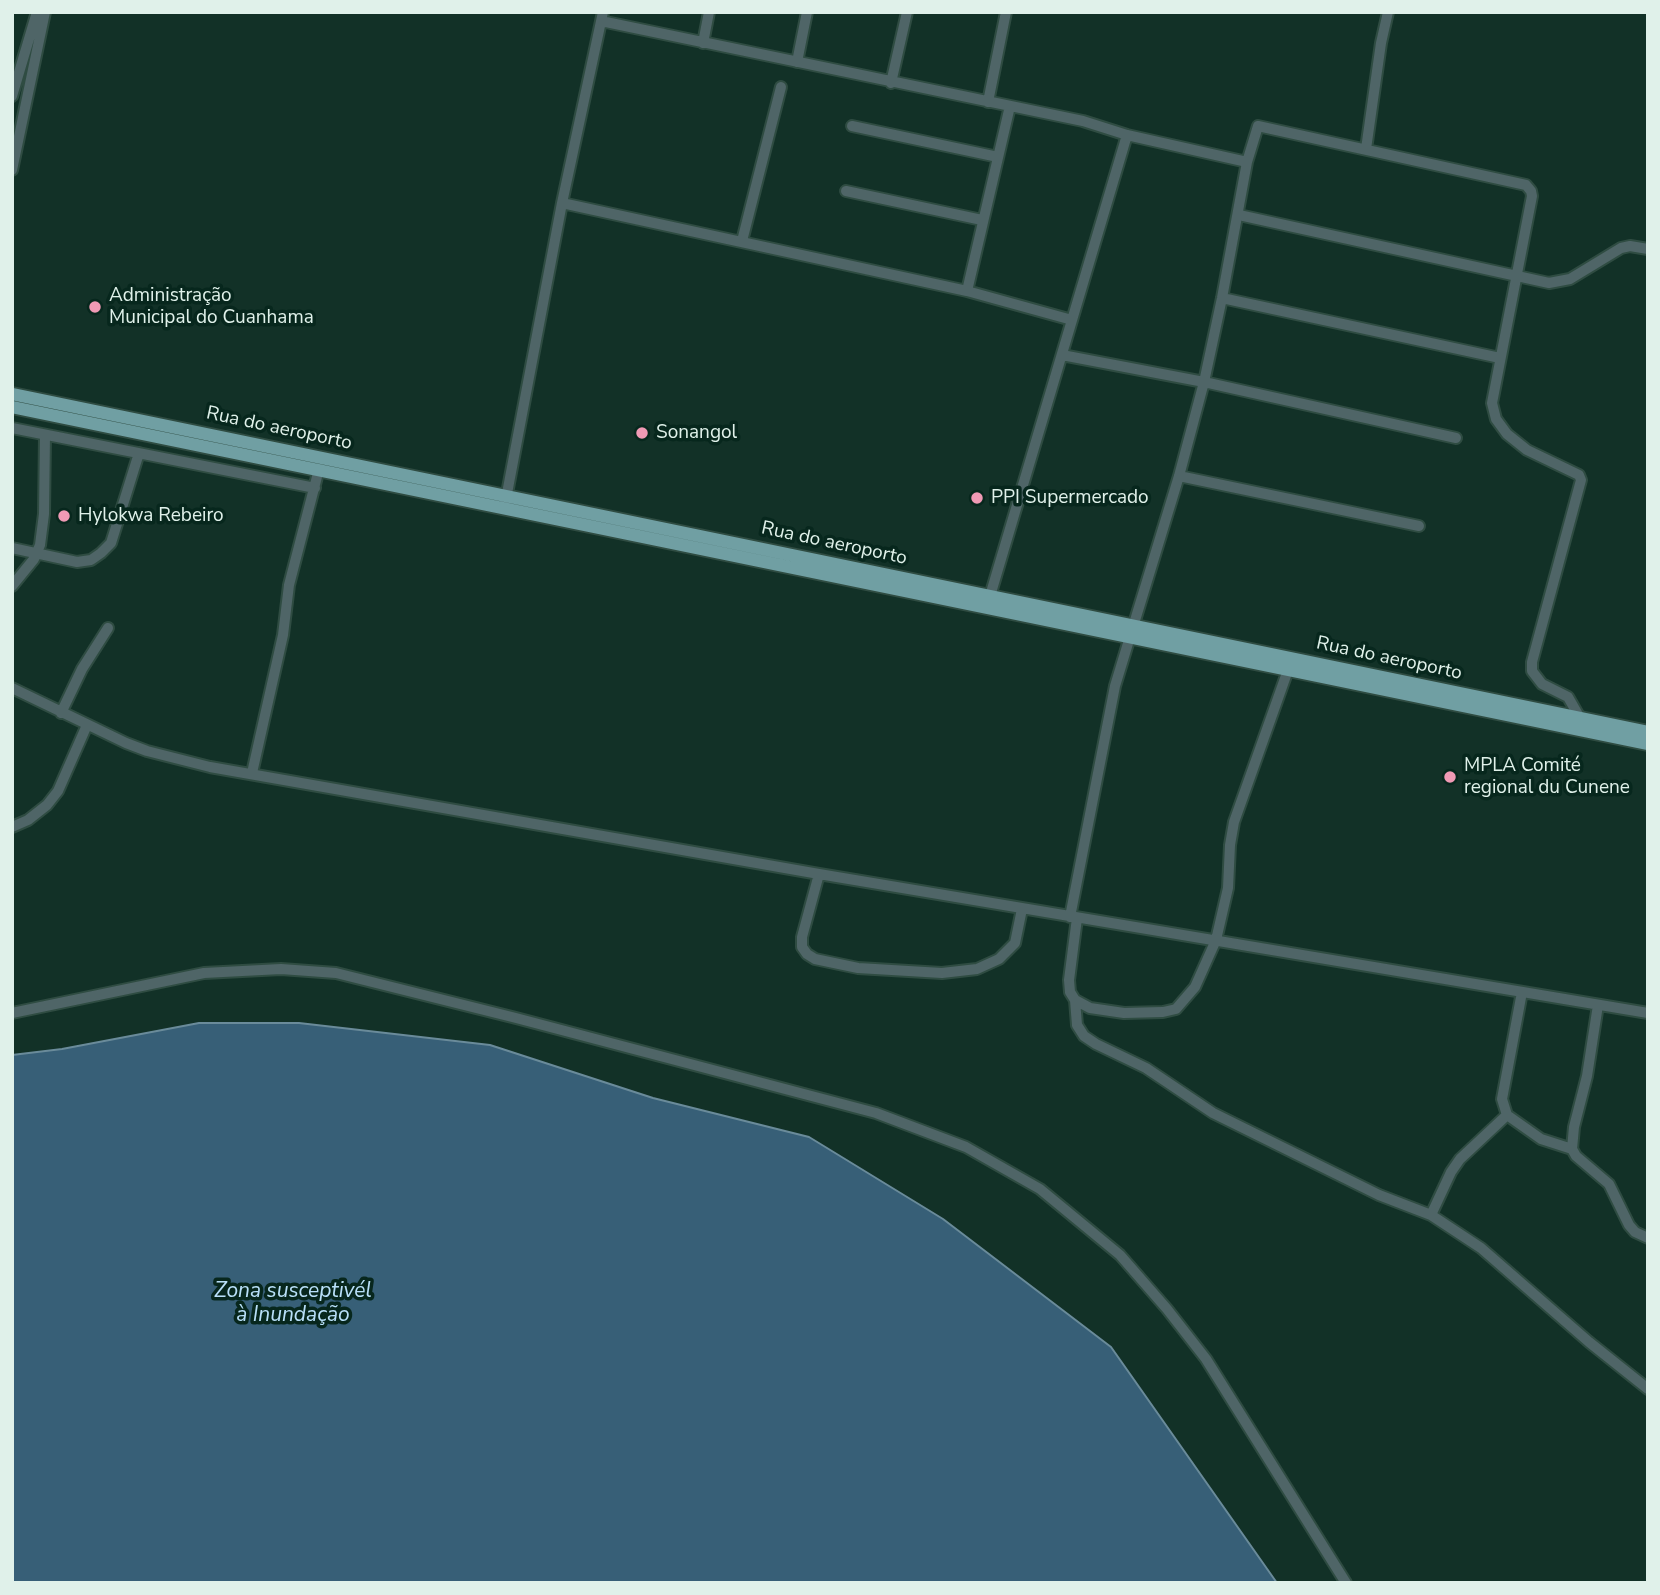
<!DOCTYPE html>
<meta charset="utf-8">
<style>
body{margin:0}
#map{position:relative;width:1660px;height:1595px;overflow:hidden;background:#123127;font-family:"Nunito Sans",sans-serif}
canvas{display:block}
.frame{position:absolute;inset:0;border:14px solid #e0f1ea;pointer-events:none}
</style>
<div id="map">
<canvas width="1660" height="1595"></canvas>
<div class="frame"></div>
</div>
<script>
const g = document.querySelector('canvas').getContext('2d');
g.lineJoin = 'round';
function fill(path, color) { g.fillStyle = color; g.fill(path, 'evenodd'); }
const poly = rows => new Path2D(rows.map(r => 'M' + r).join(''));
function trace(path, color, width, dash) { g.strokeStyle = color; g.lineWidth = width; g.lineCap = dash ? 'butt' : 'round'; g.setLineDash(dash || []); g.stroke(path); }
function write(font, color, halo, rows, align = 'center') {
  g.font = font + ' "Nunito Sans",sans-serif'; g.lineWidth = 7; g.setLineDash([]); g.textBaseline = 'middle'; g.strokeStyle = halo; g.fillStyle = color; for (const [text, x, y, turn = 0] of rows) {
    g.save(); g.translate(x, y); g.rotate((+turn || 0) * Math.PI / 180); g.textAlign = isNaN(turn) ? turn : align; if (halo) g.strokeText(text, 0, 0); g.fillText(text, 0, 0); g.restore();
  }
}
const water = poly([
 [199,1023,299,1023,490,1045,653,1098,809,1137,943,1219,1111,1347,1277,1583,12,1583,12,1055,62,1049,199,1023]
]);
fill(water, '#375f77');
trace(water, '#6a8b9a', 2);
const minor = poly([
 [601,21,1083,121,1127,135,1247,162],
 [703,43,709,12],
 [797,62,807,12],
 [891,83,907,12],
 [12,96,37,12],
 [988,102,1006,12],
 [852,126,998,157],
 [1366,149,1381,43,1388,12],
 [12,170,45,12],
 [846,191,982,220],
 [562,203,967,291,1072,320],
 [1239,215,1549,283,1570,279,1621,248,1630,246,1648,249],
 [742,241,781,87],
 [967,291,1010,106],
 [1222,298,1500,358],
 [1062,355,1204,382,1456,438],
 [12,428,315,488],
 [1179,476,1419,526],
 [505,504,562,203,603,12],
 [12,548,77,562,91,560,101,553,111,543,139,453],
 [12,586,34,559,40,545,44,514,45,435],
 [990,596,1127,135],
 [12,688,126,743,147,751,210,767,819,874,1648,1013],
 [61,713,82,669,108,628],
 [252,773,283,635,289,585,319,469],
 [12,827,28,820,47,805,58,791,87,725],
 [819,874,802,937,802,947,807,954,815,959,858,968,942,973,977,969,999,959,1015,943,1022,909],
 [1070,917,1115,686,1179,476,1204,382,1222,298,1247,162,1258,126,1526,185,1531,191,1532,196,1492,403,1496,419,1507,434,1527,450,1579,475,1581,480,1532,662,1532,671,1542,684,1568,697,1580,718,1580,724],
 [1077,918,1069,980,1070,992,1075,1000,1077,1025,1084,1036,1096,1044,1146,1068,1213,1113,1379,1195,1431,1215,1481,1248,1589,1342,1648,1389],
 [1522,992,1502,1099,1507,1115,1541,1139,1572,1149,1576,1156,1609,1184,1629,1225,1635,1232,1648,1238],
 [1075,1000,1090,1008,1124,1013,1163,1012,1176,1009,1195,987,1216,940,1228,888,1230,845,1234,822,1288,670],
 [12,1013,204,973,281,969,336,973,516,1018,876,1113,966,1147,1040,1189,1120,1255,1167,1309,1206,1359,1346,1583],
 [1572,1149,1574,1127,1587,1076,1598,1005],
 [1431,1215,1451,1172,1460,1159,1507,1115]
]);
const major = poly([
 [12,394,1648,732],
 [12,407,1648,744]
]);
trace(minor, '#2f4c42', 14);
trace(major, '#2f4c42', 16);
trace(minor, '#4f6567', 10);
trace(major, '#709fa3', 12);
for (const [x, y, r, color] of [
 [95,307,7,"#f09ab5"],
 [642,433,7,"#f09ab5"],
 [977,498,7,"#f09ab5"],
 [64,516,7,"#f09ab5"],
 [1450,777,7,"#f09ab5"]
]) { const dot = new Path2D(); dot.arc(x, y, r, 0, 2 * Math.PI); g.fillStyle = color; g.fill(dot); trace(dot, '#07271d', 2.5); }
write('19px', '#e0f1ea', '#07271d', [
 ["Administração",109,296],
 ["Municipal do Cuanhama",109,318],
 ["Sonangol",656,433],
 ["PPI Supermercado",991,498],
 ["Hylokwa Rebeiro",78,516],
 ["MPLA Comité",1464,766],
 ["regional du Cunene",1464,788]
], 'left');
write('19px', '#e0f1ea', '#07271d', [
 ["Rua do aeroporto",279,429,12],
 ["Rua do aeroporto",834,544,12],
 ["Rua do aeroporto",1389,659,12]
]);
write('italic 21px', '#b9e0f9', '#07271d', [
 ["Zona susceptivél",293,1292],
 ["à Inundação",293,1316]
]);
</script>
